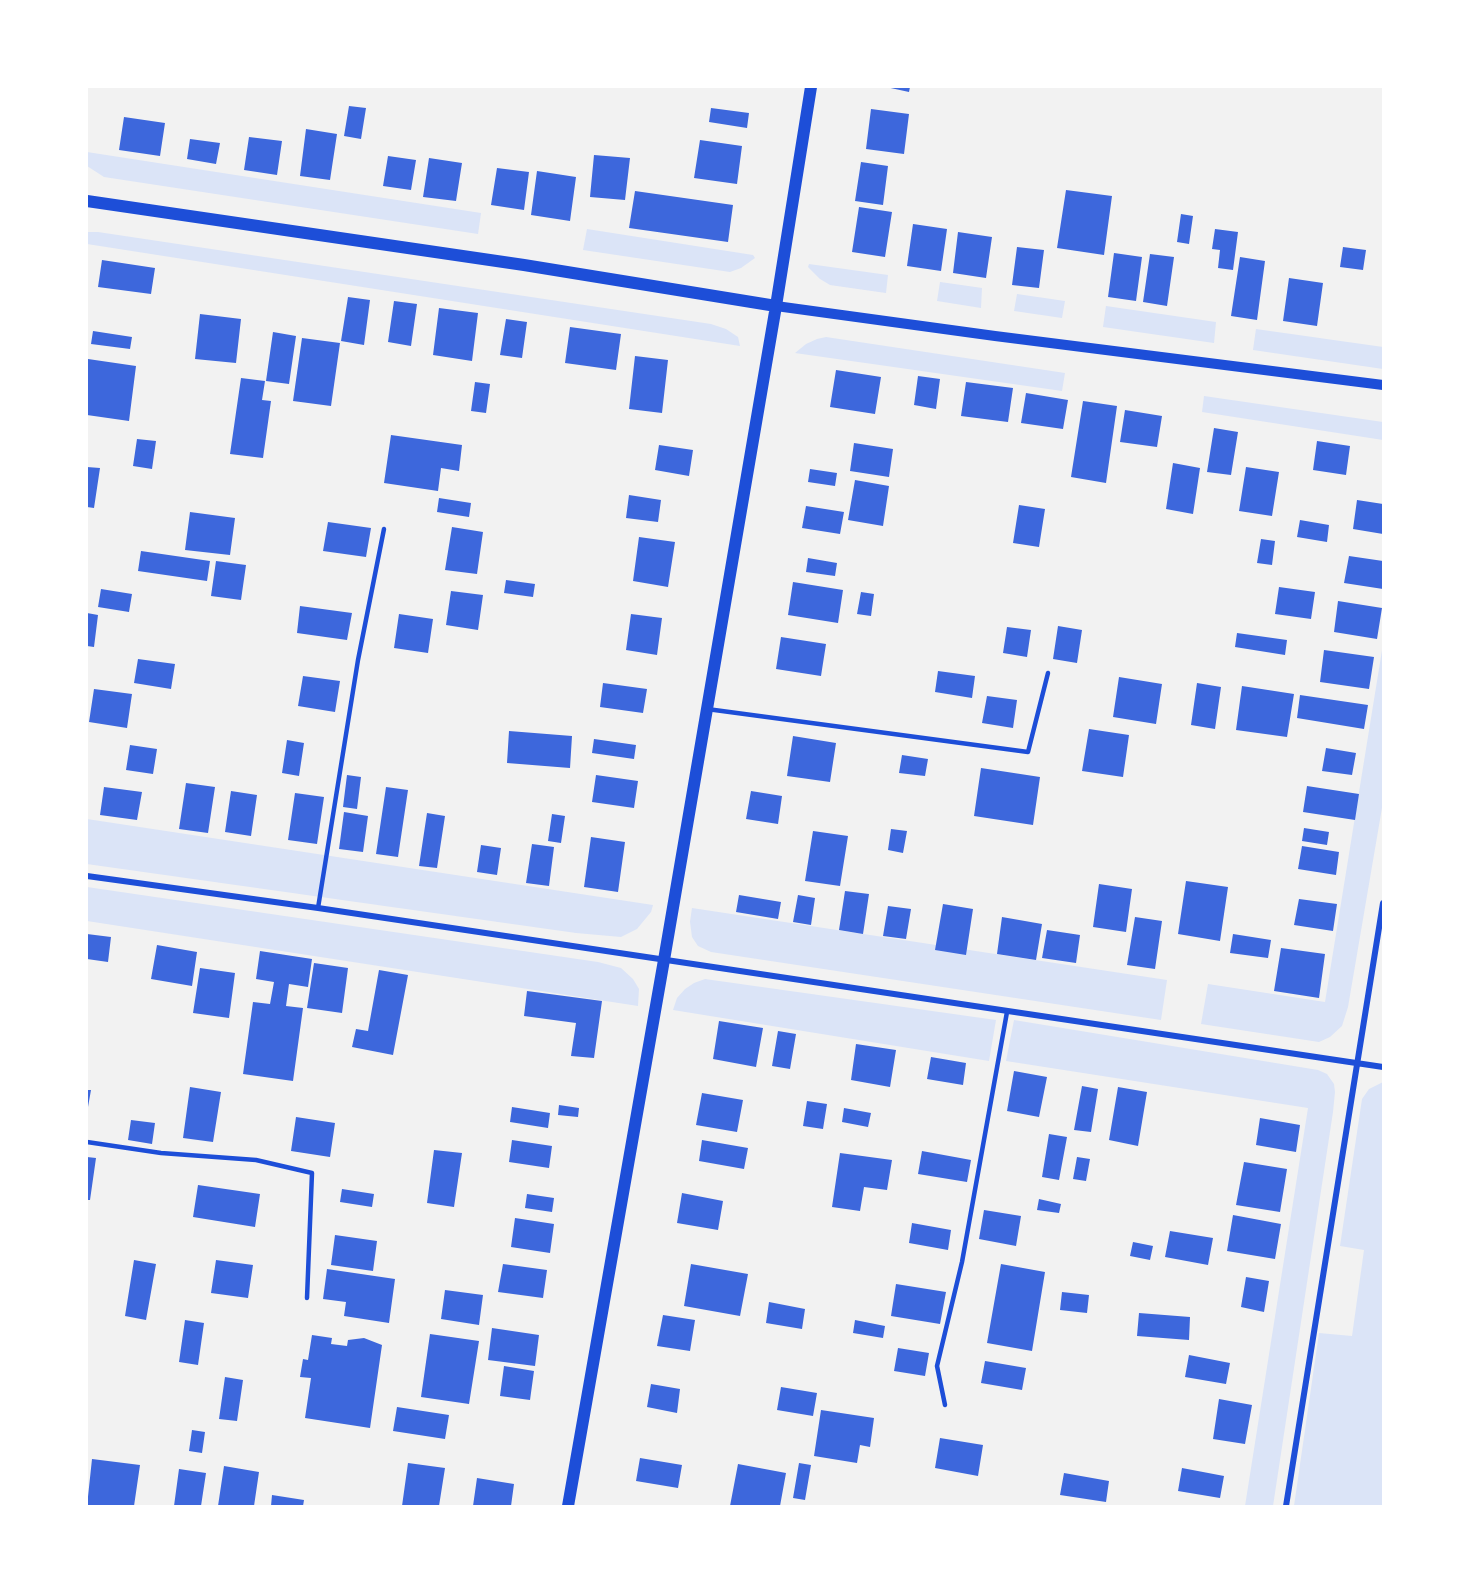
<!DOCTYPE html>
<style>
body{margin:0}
#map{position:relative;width:1470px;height:1593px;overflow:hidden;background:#f2f2f2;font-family:"Nunito Sans",sans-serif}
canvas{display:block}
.frame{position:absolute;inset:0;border:88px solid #fff;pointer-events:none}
</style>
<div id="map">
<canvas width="1470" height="1593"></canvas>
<div class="frame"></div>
</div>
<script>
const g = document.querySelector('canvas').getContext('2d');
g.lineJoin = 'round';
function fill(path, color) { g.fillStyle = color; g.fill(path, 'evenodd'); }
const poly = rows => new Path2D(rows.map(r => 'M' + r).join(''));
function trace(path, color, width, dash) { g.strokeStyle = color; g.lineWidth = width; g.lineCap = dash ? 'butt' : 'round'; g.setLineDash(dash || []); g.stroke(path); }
fill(poly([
 [87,152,481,213,478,234,104,177,87,166],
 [587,229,753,255,755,258,741,268,730,272,583,250],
 [87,232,98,232,711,324,726,329,738,337,740,346,87,244],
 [809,264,888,275,886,293,830,285,820,279,808,267],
 [940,282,982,288,981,308,937,301],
 [1017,294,1065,301,1062,318,1014,311],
 [1106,306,1216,322,1214,343,1103,327],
 [1256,329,1383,347,1383,369,1253,350],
 [826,337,1065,373,1062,391,795,353,806,344,817,339],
 [1204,396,1383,422,1383,440,1202,412],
 [1383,644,1383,802,1348,1007,1342,1026,1330,1037,1319,1042,1201,1024,1208,984,1325,1002],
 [87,819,653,905,651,912,637,929,621,937,576,933,101,866,87,864],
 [87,887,598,962,621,968,633,979,639,989,638,1006,87,921],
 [692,908,1167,980,1161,1020,711,952,698,946,692,937,690,922],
 [705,979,996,1020,989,1061,673,1010,677,998,685,989,694,983],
 [1014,1020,1318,1070,1327,1074,1334,1084,1335,1092,1333,1112,1273,1506,1245,1506,1308,1108,1006,1061],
 [1383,1082,1383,1506,1294,1506,1319,1333,1352,1336,1364,1250,1340,1246,1362,1099,1369,1089]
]), '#dbe4f7');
fill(poly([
 [886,87,910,87,909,92],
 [349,106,366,108,361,139,344,136],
 [711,108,749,113,747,128,709,122],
 [871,109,909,114,904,154,866,149],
 [124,117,165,123,160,156,119,150],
 [306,129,337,134,330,180,300,176],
 [249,137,282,141,277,175,244,170],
 [190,139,220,143,216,164,187,159],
 [700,140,742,146,737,184,694,178],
 [594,155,630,158,625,200,590,197],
 [388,156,416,160,411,190,383,186],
 [429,158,462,163,456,201,423,197],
 [861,162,888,166,883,205,855,201],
 [497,168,529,172,524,210,491,205],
 [537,171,576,177,570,221,531,215],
 [1066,190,1112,196,1104,255,1057,248],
 [635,191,733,205,728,242,629,228],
 [859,207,892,212,885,257,852,252],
 [1181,214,1193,216,1189,244,1177,242],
 [913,224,947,229,941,271,907,266],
 [1215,229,1238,232,1233,270,1218,268,1220,250,1212,249],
 [958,232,992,237,986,278,953,273],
 [1017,247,1044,250,1039,288,1012,285],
 [1343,247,1366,250,1363,270,1340,267],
 [1114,253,1142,257,1136,301,1108,297],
 [1150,254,1174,257,1167,306,1143,302],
 [1240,257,1265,261,1257,320,1231,316],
 [102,260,155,268,151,294,98,287],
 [1289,278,1323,283,1317,326,1283,321],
 [348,297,370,300,364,345,341,341],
 [394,301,417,304,411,346,388,342],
 [439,308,478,313,472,361,433,355],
 [200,314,241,319,236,363,195,359],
 [506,319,527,322,522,358,500,355],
 [570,327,621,334,616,370,565,363],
 [93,331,132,337,130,349,91,344],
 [273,332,296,336,289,384,266,381],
 [302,338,340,343,331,406,293,401],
 [635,356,668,360,662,413,629,409],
 [88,359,136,366,129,421,87,415],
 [836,370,881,377,875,414,830,407],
 [918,376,940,379,936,409,914,405],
 [241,378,265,381,262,400,271,401,263,458,230,454],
 [475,382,490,384,486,413,471,411],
 [966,382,1013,388,1008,422,961,416],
 [1026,393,1068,400,1063,429,1021,423],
 [1083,401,1117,406,1106,483,1071,477],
 [1125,410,1162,416,1157,447,1120,442],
 [1214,428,1238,432,1231,475,1207,472],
 [391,435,462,445,459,471,441,468,438,491,384,483],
 [137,439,156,441,152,469,133,466],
 [1317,441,1350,446,1346,475,1313,470],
 [854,443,893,449,889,477,850,471],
 [659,445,693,450,689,476,655,470],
 [1173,463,1200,468,1193,514,1166,509],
 [87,467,100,468,94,508,87,507],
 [1246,467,1279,472,1272,516,1239,511],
 [810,469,837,473,835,486,808,482],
 [855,480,889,486,883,526,848,520],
 [629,495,661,500,658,522,626,518],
 [439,498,471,503,469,517,437,512],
 [1357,500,1383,504,1383,534,1353,529],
 [1019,505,1045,509,1039,547,1013,543],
 [806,506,844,512,840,534,802,528],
 [190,512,235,518,230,555,185,550],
 [1300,520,1329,525,1327,542,1297,537],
 [328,522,371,528,366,557,323,551],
 [452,527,483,532,477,574,445,570],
 [639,537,675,542,668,587,633,581],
 [1261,539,1275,541,1272,565,1257,563],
 [141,551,210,561,207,581,138,571],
 [1349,556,1383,561,1383,589,1344,583],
 [808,558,837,563,835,576,806,572],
 [216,561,246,565,241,600,211,596],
 [506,580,535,584,533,597,504,593],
 [793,582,843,590,838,623,788,615],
 [1279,587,1315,592,1311,619,1275,614],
 [101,589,132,594,129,612,98,607],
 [451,591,483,595,478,630,446,625],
 [861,592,874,594,871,616,857,614],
 [1338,601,1382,608,1377,639,1334,632],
 [300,606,352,613,347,640,297,633],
 [87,613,98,615,94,647,87,646],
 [399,614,433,619,428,653,394,648],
 [631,614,662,618,657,655,626,650],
 [1058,626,1082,630,1077,663,1053,659],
 [1007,627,1031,630,1027,657,1003,653],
 [1237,633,1287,640,1285,655,1235,647],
 [781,637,826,644,821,676,776,669],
 [1324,650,1374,657,1369,689,1320,682],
 [138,659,175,664,171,689,134,683],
 [938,671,975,676,972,698,935,692],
 [303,676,340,681,335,712,298,706],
 [1119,677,1162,684,1156,724,1113,717],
 [603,683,647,689,643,713,600,707],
 [1197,683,1221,687,1215,729,1191,725],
 [1242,686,1294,694,1287,737,1236,730],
 [94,689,132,694,127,728,89,722],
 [1300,695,1368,705,1364,729,1297,718],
 [987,696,1017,700,1013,728,982,723],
 [1089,729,1129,735,1123,777,1082,771],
 [509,731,572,736,570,768,507,763],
 [793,736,836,743,830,782,787,776],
 [594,739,636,745,634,759,592,753],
 [287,740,304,743,299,776,282,773],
 [130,745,157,749,153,774,126,770],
 [1326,748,1356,753,1352,775,1322,771],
 [902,755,928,759,925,776,899,773],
 [981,768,1040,777,1033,825,974,816],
 [347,775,361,777,357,809,343,807],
 [596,775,638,781,634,808,592,802],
 [186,783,215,787,208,833,179,829],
 [1307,786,1359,794,1355,820,1303,812],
 [104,787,142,792,137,820,100,815],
 [386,787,408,790,398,857,376,854],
 [231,791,257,795,251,836,225,832],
 [751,791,782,796,778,824,746,819],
 [295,793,324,797,317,844,288,840],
 [344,812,368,816,363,852,339,849],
 [427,813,445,816,437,868,419,866],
 [552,814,565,816,561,843,548,841],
 [1304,828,1329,832,1327,845,1302,841],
 [891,829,907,831,903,853,888,850],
 [813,831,848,836,840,886,805,881],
 [591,837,625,842,618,892,584,887],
 [532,844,554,847,549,886,526,883],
 [481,845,501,848,497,875,477,872],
 [1302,846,1339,852,1336,875,1298,869],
 [1186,881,1228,887,1220,941,1178,934],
 [1099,884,1132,889,1126,932,1093,927],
 [845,891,869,894,863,934,839,930],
 [739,895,781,902,778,919,736,912],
 [798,895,815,898,811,925,793,922],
 [1299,899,1337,904,1333,931,1294,925],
 [943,904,973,909,966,955,935,950],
 [888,906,911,909,906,939,883,936],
 [1002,917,1042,924,1036,960,997,954],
 [1135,917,1162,921,1155,969,1127,965],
 [1047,930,1080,935,1076,963,1042,958],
 [87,934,111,937,108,962,87,959],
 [1233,934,1271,940,1268,958,1230,953],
 [157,945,197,952,192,986,151,979],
 [1281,948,1325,954,1319,998,1274,991],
 [260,951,312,959,308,987,289,984,286,1006,303,1008,293,1081,243,1074,253,1002,270,1004,274,982,256,979],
 [314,963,348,968,342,1013,307,1008],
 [200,968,235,973,229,1018,193,1013],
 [379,970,408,975,393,1055,352,1047,356,1029,368,1031],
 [527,991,602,1001,594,1058,571,1056,576,1023,524,1016],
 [719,1021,763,1028,756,1067,713,1059],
 [778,1031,796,1034,790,1069,772,1066],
 [856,1044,896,1050,890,1087,851,1080],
 [931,1057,966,1063,963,1085,927,1079],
 [1014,1071,1047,1077,1039,1117,1007,1111],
 [1082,1086,1098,1089,1091,1132,1074,1130],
 [190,1087,221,1092,213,1142,183,1138],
 [1118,1087,1147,1092,1138,1146,1109,1140],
 [87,1090,91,1090,88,1107,87,1107],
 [702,1093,743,1100,737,1132,696,1125],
 [807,1101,827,1104,823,1129,803,1126],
 [559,1105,579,1108,578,1117,558,1115],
 [512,1107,550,1113,548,1128,510,1122],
 [844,1108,871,1113,868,1127,842,1122],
 [296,1117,335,1123,330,1157,291,1151],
 [1260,1118,1300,1125,1296,1152,1256,1145],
 [131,1120,155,1123,152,1144,128,1140],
 [1049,1134,1067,1137,1059,1180,1042,1177],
 [512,1140,552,1146,549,1168,509,1162],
 [702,1140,748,1148,744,1169,699,1161],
 [434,1150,462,1153,454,1207,427,1203],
 [922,1151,971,1160,967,1182,918,1174],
 [840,1153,892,1160,887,1190,864,1187,860,1211,832,1207],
 [87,1157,96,1158,90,1200,87,1200],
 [1077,1157,1090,1159,1086,1181,1073,1179],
 [1244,1162,1287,1169,1280,1212,1236,1205],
 [198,1185,260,1194,255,1227,193,1217],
 [342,1189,374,1194,372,1207,340,1202],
 [682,1193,723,1201,718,1230,677,1223],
 [527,1194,554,1198,552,1212,525,1208],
 [1039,1199,1061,1204,1059,1213,1037,1210],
 [984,1210,1021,1216,1016,1246,979,1239],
 [1233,1215,1281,1224,1275,1259,1227,1251],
 [515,1218,554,1224,550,1253,511,1247],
 [912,1223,951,1230,948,1250,909,1243],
 [1170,1231,1213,1238,1208,1265,1165,1257],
 [335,1235,377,1241,373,1271,331,1265],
 [1133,1242,1153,1246,1150,1260,1130,1256],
 [134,1260,156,1264,146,1320,125,1316],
 [216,1260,253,1265,248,1298,211,1293],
 [503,1264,547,1270,543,1298,498,1292],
 [691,1264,748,1274,740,1316,684,1306],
 [1001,1264,1045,1272,1032,1351,987,1343],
 [327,1269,395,1279,389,1323,344,1316,346,1302,323,1299],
 [1246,1277,1269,1281,1264,1312,1241,1307],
 [896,1284,946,1292,940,1324,891,1316],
 [445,1290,483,1295,479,1325,441,1319],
 [1062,1292,1089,1295,1087,1313,1060,1310],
 [769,1302,805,1309,802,1329,766,1323],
 [1139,1313,1190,1317,1189,1340,1137,1336],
 [663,1315,695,1320,690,1351,657,1346],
 [185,1320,204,1323,198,1365,179,1362],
 [855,1320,885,1326,883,1338,853,1333],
 [492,1328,539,1335,535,1366,488,1360],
 [430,1334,479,1341,469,1404,421,1397],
 [312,1335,332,1338,331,1344,347,1346,348,1340,364,1338,382,1345,370,1428,305,1418,311,1378,300,1377,303,1359,308,1360],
 [898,1348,929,1353,925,1376,894,1371],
 [1189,1355,1230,1363,1226,1384,1185,1377],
 [985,1361,1026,1368,1022,1390,981,1383],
 [504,1366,534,1371,530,1400,500,1396],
 [225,1377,243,1380,237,1421,219,1419],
 [651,1384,680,1389,677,1413,647,1407],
 [781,1387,817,1393,813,1416,777,1410],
 [1219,1399,1252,1405,1245,1444,1213,1439],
 [397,1407,449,1415,445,1439,393,1431],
 [821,1410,874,1418,870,1447,860,1445,857,1463,814,1456],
 [192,1430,205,1432,202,1453,189,1451],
 [940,1438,983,1445,978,1476,935,1468],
 [640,1458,682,1465,678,1488,636,1481],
 [92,1459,140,1465,134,1506,87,1506],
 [408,1463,445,1468,439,1506,402,1506],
 [799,1463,811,1465,805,1500,793,1498],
 [738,1464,786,1473,780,1506,730,1506],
 [224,1466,259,1472,254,1506,218,1506],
 [1182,1468,1224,1476,1220,1498,1178,1491],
 [179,1469,206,1473,201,1506,174,1506],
 [1064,1473,1109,1481,1106,1502,1060,1495],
 [477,1478,514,1484,511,1506,473,1506],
 [272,1495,304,1500,303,1506,271,1506]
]), '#3d67dc');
trace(poly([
 [707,709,1028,752,1048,673],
 [318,908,358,660,384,529],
 [87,1142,161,1153,256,1160,312,1173,307,1298],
 [945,1405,937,1366,962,1262,1007,1012]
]), '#1d4ed8', 4.5);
trace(poly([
 [87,876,318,908,1383,1067],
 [1286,1506,1383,903]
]), '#1d4ed8', 6);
trace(poly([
 [776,306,995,336,1383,385]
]), '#1d4ed8', 10);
trace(poly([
 [87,201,524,265,776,306],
 [568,1506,664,960,776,306,811,87]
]), '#1d4ed8', 12);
</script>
